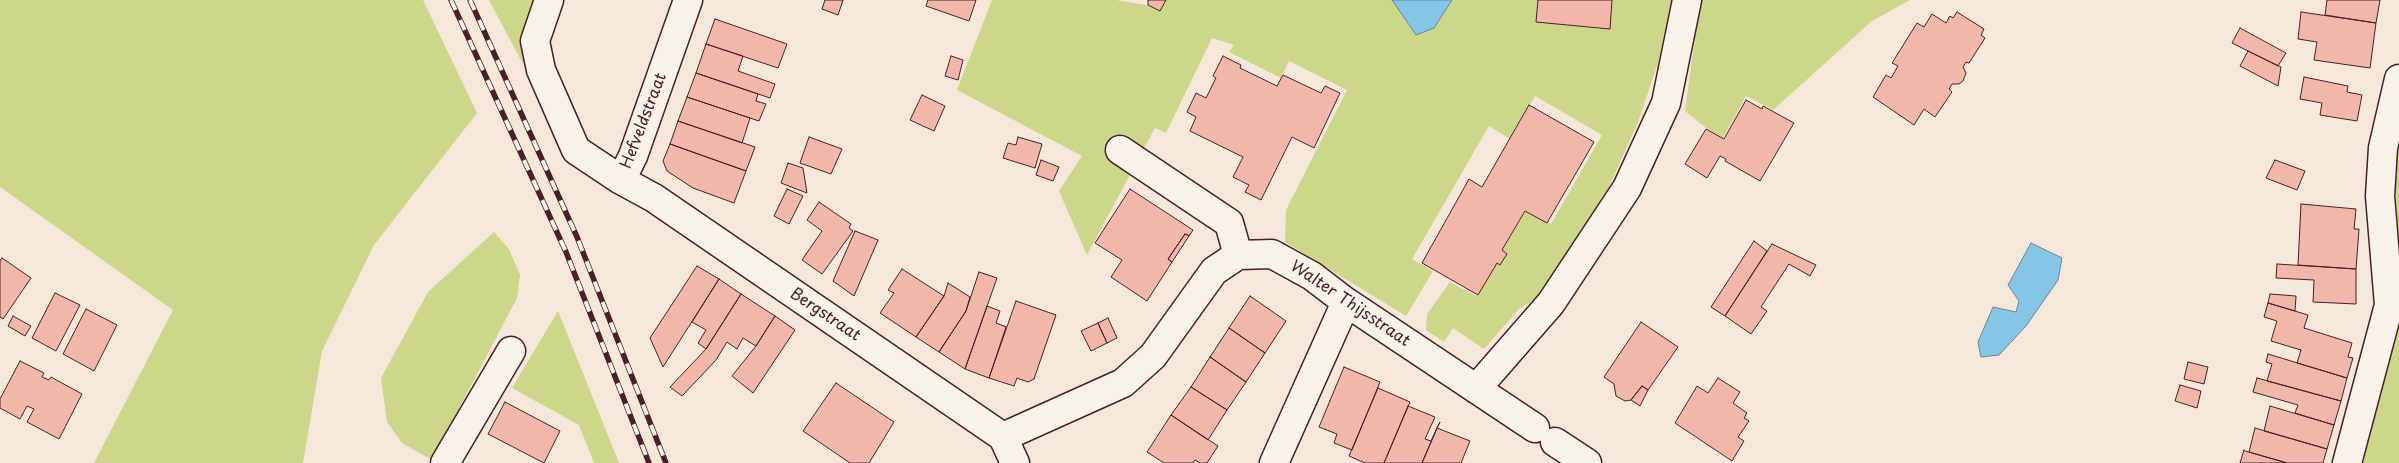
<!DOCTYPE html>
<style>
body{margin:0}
canvas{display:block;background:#f6e7db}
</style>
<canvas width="2399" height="463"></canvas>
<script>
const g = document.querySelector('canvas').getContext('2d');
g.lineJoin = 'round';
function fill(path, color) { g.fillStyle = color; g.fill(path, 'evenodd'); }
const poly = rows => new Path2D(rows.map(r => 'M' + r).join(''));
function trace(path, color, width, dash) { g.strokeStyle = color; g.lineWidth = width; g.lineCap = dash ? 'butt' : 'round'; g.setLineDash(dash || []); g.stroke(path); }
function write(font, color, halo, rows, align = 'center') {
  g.font = font + ' "Playpen Sans",sans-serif'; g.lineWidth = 4.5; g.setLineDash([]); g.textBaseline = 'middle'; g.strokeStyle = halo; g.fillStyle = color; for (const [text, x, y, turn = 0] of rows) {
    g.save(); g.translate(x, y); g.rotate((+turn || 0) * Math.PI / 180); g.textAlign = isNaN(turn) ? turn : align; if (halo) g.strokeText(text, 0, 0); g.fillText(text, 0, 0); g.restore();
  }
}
fill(poly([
 [0,0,423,0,477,113,374,245,322,351,303,463,94,463,173,310,0,187],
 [489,0,536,0,530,20,523,64],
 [992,0,1116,0,1147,5,1160,11,1166,0,1671,0,1658,63,1637,125,1606,193,1566,263,1542,296,1520,308,1484,349,1453,328,1444,342,1426,330,1427,314,1450,282,1476,296,1526,210,1551,224,1602,135,1535,96,1510,139,1489,126,1412,259,1433,271,1406,316,1285,242,1286,210,1347,90,1289,61,1281,78,1229,52,1234,45,1212,38,1166,133,1155,128,1087,255,1059,191,1082,156,957,90],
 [1700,0,1910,0,1872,21,1773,110,1746,96,1723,138,1706,128,1685,111],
 [2399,127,2399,288,2389,207],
 [494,232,509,249,520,275,517,298,432,460,402,443,387,422,381,378,428,292],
 [2399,307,2399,463,2355,463],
 [558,311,619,463,594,463,579,425,512,388]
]), '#ccd78a');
const water = poly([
 [1392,0,1452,0,1434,28,1416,35,1392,0],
 [2031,243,2062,258,2058,280,2026,326,1999,355,1981,357,1978,342,1993,307,2016,312,2019,301,2008,285,2031,243]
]);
fill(water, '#85c6e6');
trace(water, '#6d839b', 1);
const building = poly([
 [825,0,843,0,838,15,822,9,825,0],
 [928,0,976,0,969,21,926,6,928,0],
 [1148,0,1166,0,1160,11,1148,5,1148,0],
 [1538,0,1612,0,1610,29,1536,22,1538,0],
 [2327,0,2380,0,2376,23,2325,15,2327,0],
 [1957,12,1984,29,1981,35,1985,38,1969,63,1966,62,1963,67,1966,73,1963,81,1959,84,1952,84,1949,89,1952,92,1935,117,1924,109,1914,125,1873,97,1886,75,1891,78,1898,66,1892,63,1917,23,1924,27,1932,14,1946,23,1950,16,1953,18,1957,12],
 [2301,12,2376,23,2370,68,2314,60,2317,42,2298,39,2301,12],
 [715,19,787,44,778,68,706,44,715,19],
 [2240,28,2286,53,2278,66,2232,43,2240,28],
 [706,44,743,56,738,71,775,84,770,98,696,73,706,44],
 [2248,51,2281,67,2278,86,2240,66,2248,51],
 [951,56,963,60,958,80,945,76,951,56],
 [1223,56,1241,65,1240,68,1277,86,1283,75,1321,93,1325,86,1340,93,1314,148,1292,137,1261,200,1245,192,1249,185,1233,177,1243,157,1190,131,1196,117,1187,112,1196,93,1206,98,1216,78,1213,76,1223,56],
 [696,73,758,94,756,101,766,104,759,121,687,97,696,73],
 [2304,77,2348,86,2347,92,2362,95,2357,121,2320,115,2322,103,2300,99,2304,77],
 [922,95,945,106,934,131,910,120,922,95],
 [687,97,750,118,742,143,678,121,687,97],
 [1746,100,1762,109,1763,106,1794,123,1760,181,1725,161,1726,159,1720,156,1707,178,1685,164,1706,129,1724,139,1746,100],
 [1529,105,1594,142,1547,223,1525,211,1502,250,1507,254,1500,265,1497,263,1478,295,1422,263,1469,179,1482,187,1529,105],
 [678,121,755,147,746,171,670,144,678,121],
 [809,137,842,149,831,174,800,163,809,137],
 [1018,137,1042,144,1035,168,1003,158,1008,143,1016,145,1018,137],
 [670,144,746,171,734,203,693,188,667,171,663,161,670,144],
 [1041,160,1059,167,1053,181,1036,175,1041,160],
 [2275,160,2305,171,2297,190,2266,178,2275,160],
 [788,163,803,168,807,193,781,183,788,163],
 [787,189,803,196,789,224,774,216,787,189],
 [1130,189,1193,230,1189,236,1185,234,1168,259,1172,262,1147,301,1111,277,1122,260,1095,243,1130,189],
 [819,202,851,224,849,228,853,231,822,274,802,260,822,231,807,220,819,202],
 [2301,204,2356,209,2354,229,2359,229,2356,269,2298,265,2301,204],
 [855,231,878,240,854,296,833,281,855,231],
 [1185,234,1189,236,1172,262,1168,259,1185,234],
 [1754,241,1767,251,1725,316,1711,307,1754,241],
 [1772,244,1816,265,1810,276,1789,264,1761,307,1767,311,1751,334,1725,316,1772,244],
 [2,258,31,278,3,319,0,317,0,261,2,258],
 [2277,264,2356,269,2356,304,2313,302,2314,280,2276,278,2277,264],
 [697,266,719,279,663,367,650,338,697,266],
 [902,269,944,296,916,337,880,313,894,293,888,290,902,269],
 [979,272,997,278,965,369,939,352,966,311,979,272],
 [719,279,741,294,706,349,698,343,706,330,692,322,719,279],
 [948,283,970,297,966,311,939,352,916,337,944,296,948,283],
 [55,293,80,305,56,351,32,338,55,293],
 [741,294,775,316,756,346,743,338,737,349,727,342,716,360,682,396,670,387,706,349,741,294],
 [2270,294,2296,296,2295,311,2268,303,2270,294],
 [1250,296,1286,321,1265,353,1229,328,1250,296],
 [1016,301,1056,315,1034,379,1028,382,1017,378,1014,386,989,378,1016,301],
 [2268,303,2308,315,2304,328,2352,343,2348,357,2353,358,2347,378,2297,363,2301,350,2271,341,2277,321,2264,317,2268,303],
 [987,306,1000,311,996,323,1006,327,989,378,965,369,987,306],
 [86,309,117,325,94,371,63,354,86,309],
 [13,316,31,326,25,336,8,326,13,316],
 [775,316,795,330,753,393,732,376,756,346,775,316],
 [1108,318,1117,338,1107,343,1098,323,1108,318],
 [1641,322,1678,347,1648,390,1642,386,1631,400,1625,401,1616,396,1614,384,1604,377,1641,322],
 [1098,323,1107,343,1091,351,1081,331,1098,323],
 [1229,328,1265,353,1246,382,1210,357,1229,328],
 [2268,354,2347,378,2341,401,2267,381,2272,364,2266,362,2268,354],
 [1210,357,1246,382,1227,410,1191,387,1210,357],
 [20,361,44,373,42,377,49,380,51,377,82,394,59,439,27,422,34,409,27,406,20,419,0,408,0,399,20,361],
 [2188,362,2208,367,2204,384,2184,379,2188,362],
 [1344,367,1380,382,1352,450,1334,443,1337,434,1319,427,1344,367],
 [1718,378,1740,392,1733,403,1747,413,1744,418,1749,421,1738,437,1744,441,1732,461,1675,423,1697,386,1708,393,1718,378],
 [2257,378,2341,401,2334,425,2295,413,2298,405,2253,392,2257,378],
 [836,383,894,422,869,463,850,463,803,431,836,383],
 [2180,385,2201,391,2197,408,2175,401,2180,385],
 [1642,386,1648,390,1640,406,1631,400,1642,386],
 [1191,387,1227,410,1208,440,1171,415,1191,387],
 [1378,388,1410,402,1384,463,1365,463,1349,456,1378,388],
 [505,402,560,431,544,463,488,434,505,402],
 [1408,406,1435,417,1425,439,1431,441,1440,422,1437,428,1422,463,1384,463,1408,406],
 [2270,406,2334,425,2327,449,2264,431,2270,406],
 [1171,415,1218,446,1207,463,1200,463,1195,460,1193,463,1164,463,1147,452,1171,415],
 [1437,428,1470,441,1461,463,1422,463,1437,428],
 [2255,428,2327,449,2323,463,2287,463,2249,452,2255,428],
 [2244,450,2245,451,2287,463,2240,463,2244,450]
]);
fill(building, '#f1b8a9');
trace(building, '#4a1f2b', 1);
const minor = poly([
 [549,0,535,41,541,70,576,150,621,180,654,198,1003,437,1015,463],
 [1120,150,1229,223,1238,255],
 [621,180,633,156,688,0],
 [1476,389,1551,303,1627,188,1666,103,1687,0],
 [1003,437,1123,383,1153,356,1214,271,1238,255,1272,254,1312,276,1346,302,1535,428],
 [1555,442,1587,463],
 [445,463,511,351],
 [1274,463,1346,302],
 [2347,463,2389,305,2380,196,2383,148,2399,79]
]);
trace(minor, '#4a1f2b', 31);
trace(minor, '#f7f3e8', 28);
const rail = poly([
 [451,0,566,252,649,463],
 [470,0,577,237,666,463]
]);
trace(rail, '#4a1f2b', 5.5);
trace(rail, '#f7f3e8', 4, [11]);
write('16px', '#4a1f2b', '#f7f3e8', [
 ["Hefveldstraat",644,121,-69],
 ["Walter Thijsstraat",1350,304,34],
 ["Bergstraat",825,315,34]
]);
</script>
